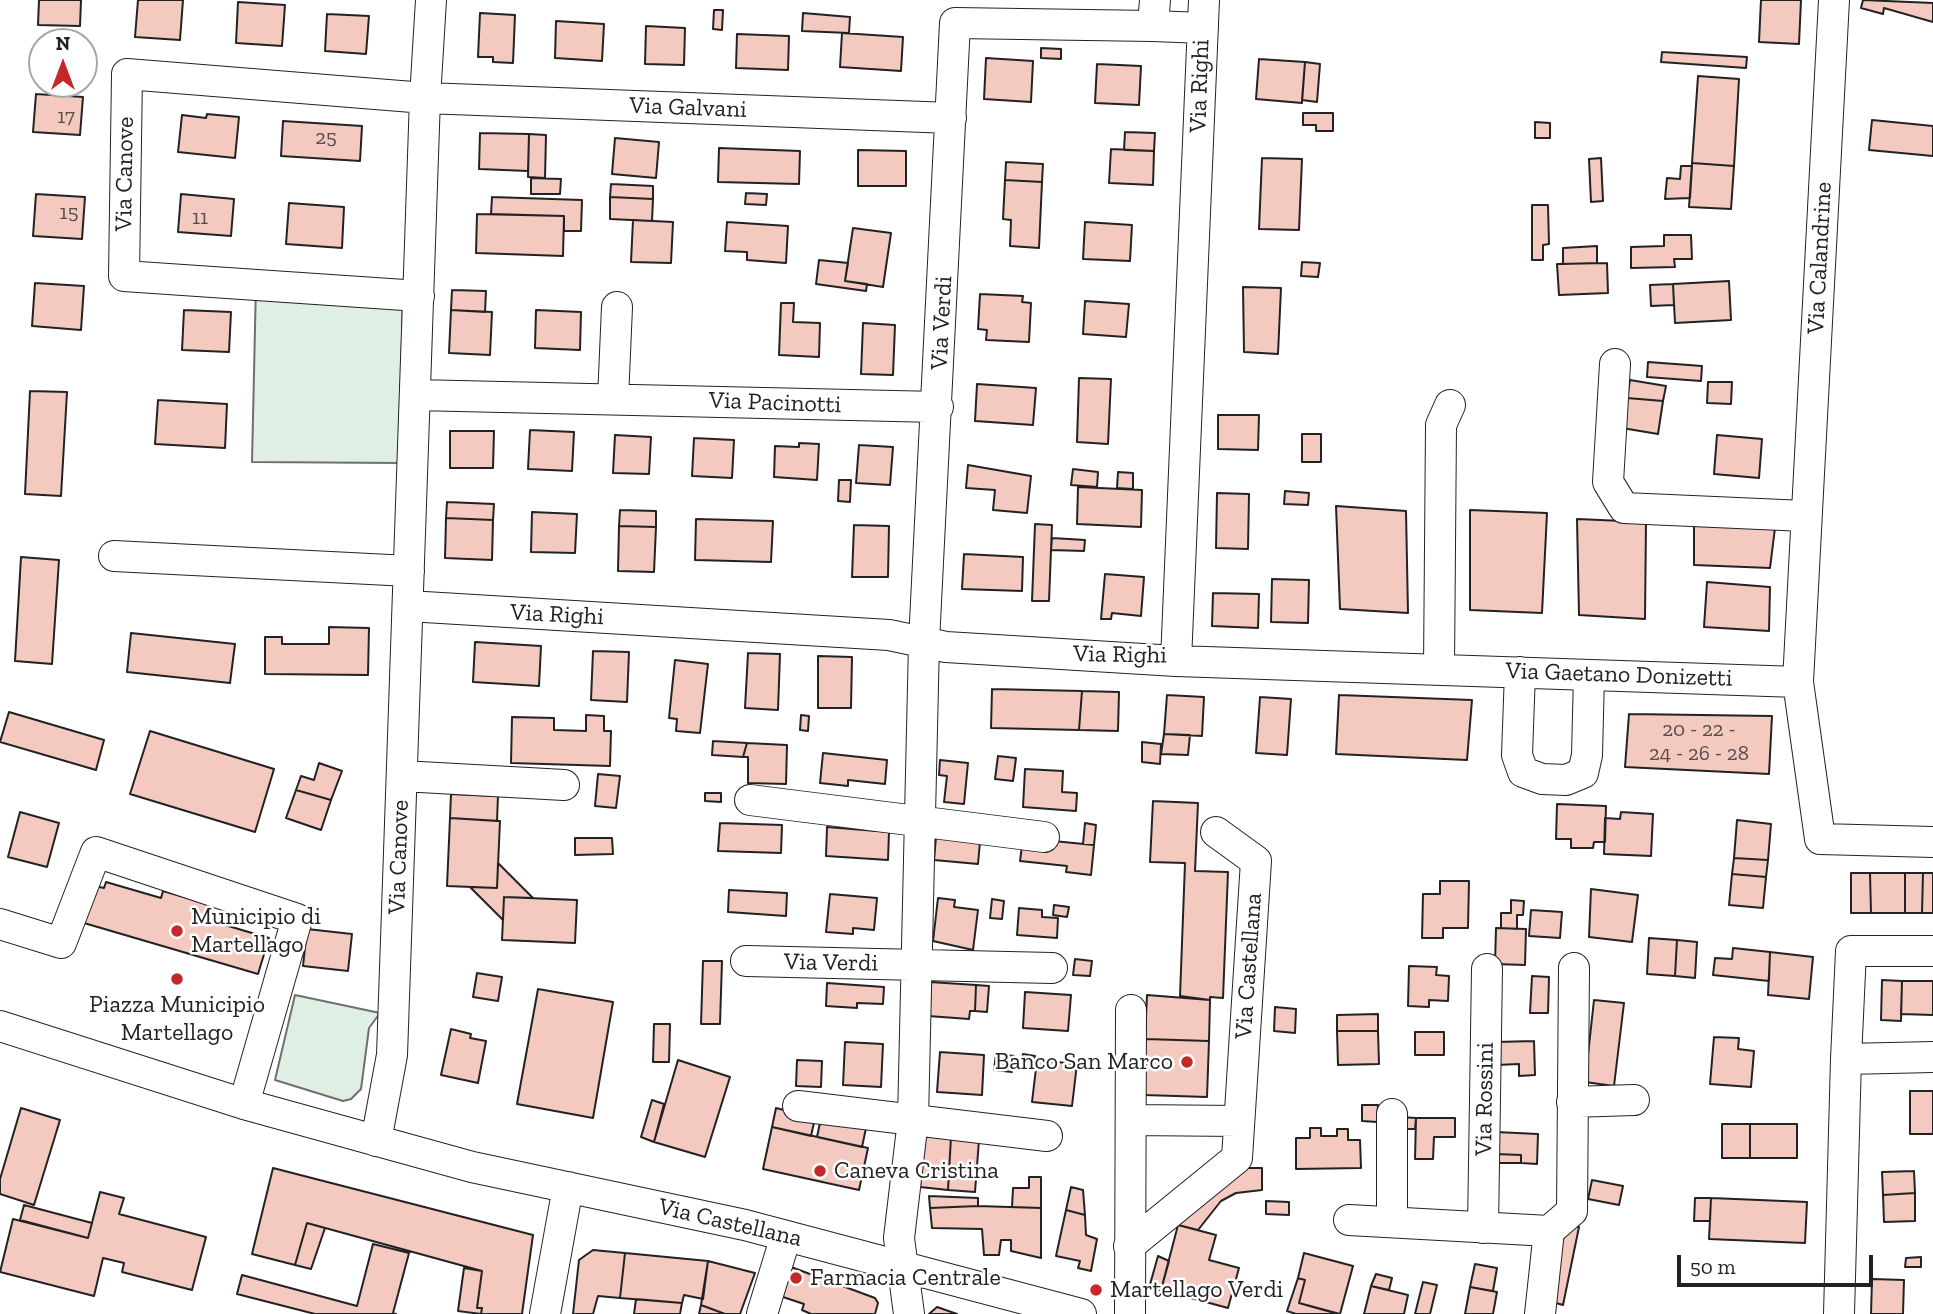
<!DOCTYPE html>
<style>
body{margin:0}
#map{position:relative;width:1933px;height:1314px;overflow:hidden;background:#fff;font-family:"Zilla Slab",serif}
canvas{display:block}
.north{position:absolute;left:28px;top:28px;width:70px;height:70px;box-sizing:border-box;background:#fff;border:2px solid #a7a7a7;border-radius:50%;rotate:0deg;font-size:19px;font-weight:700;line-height:28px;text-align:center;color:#222}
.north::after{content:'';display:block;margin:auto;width:24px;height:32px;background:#c62828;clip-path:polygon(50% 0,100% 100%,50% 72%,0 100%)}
.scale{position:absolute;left:1677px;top:1255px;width:196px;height:32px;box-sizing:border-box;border:4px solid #222;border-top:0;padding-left:9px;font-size:21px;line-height:24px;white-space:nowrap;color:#222;-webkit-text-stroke:5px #fff;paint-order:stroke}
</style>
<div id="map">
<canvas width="1933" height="1314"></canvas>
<div class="north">N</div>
<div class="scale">50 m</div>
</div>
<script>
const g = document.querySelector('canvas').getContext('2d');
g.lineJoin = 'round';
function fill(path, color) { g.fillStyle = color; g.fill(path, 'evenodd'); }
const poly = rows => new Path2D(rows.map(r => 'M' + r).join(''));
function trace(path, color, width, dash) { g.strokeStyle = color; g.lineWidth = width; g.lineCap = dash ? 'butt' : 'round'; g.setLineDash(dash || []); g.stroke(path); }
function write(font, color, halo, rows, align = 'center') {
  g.font = font + ' "Zilla Slab",serif'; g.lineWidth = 5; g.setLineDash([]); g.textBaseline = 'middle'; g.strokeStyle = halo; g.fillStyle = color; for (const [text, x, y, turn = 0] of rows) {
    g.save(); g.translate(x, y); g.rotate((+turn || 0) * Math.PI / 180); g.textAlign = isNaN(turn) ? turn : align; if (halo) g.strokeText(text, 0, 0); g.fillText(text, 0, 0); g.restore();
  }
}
const green = poly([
 [256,284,403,295,399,463,252,462,256,284],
 [295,995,380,1013,369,1028,361,1089,351,1099,343,1101,275,1080,295,995]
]);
fill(green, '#e0efe3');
trace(green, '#6f6f6f', 2);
const building = poly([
 [39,0,81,0,80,26,38,25,39,0],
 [138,0,183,0,180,40,135,37,138,0],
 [1761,0,1801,0,1799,44,1759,42,1761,0],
 [1863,0,1933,3,1933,22,1884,8,1883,14,1861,8,1863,0],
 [238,2,285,5,282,46,236,43,238,2],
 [714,10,723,10,722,30,713,29,714,10],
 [480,13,515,15,513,63,493,62,493,57,478,57,480,13],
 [803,13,850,17,849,33,802,31,803,13],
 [327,14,369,16,366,54,325,51,327,14],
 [556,21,604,24,602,61,555,58,556,21],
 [646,26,685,28,684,65,645,64,646,26],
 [842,33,903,37,901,71,840,67,842,33],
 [737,34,789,36,788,70,736,68,737,34],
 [1041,48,1061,49,1061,59,1041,58,1041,48],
 [1662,52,1747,57,1746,68,1661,62,1662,52],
 [986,58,1033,61,1031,102,984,99,986,58],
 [1259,59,1305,62,1302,103,1256,99,1259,59],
 [1305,62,1320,64,1317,102,1302,100,1305,62],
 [1097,64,1141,66,1139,105,1095,103,1097,64],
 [1698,76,1739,79,1734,166,1692,163,1698,76],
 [36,94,83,97,80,135,33,132,36,94],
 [1303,113,1333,113,1333,131,1316,131,1316,125,1303,125,1303,113],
 [207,114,239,117,235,158,178,152,182,115,206,118,207,114],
 [1872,120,1933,126,1933,156,1869,150,1872,120],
 [283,121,362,126,360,161,281,156,283,121],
 [1535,122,1550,123,1550,138,1535,138,1535,122],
 [1125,132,1155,133,1154,151,1124,150,1125,132],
 [480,133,529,134,528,171,479,169,480,133],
 [529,134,546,135,545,178,528,177,529,134],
 [615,138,659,142,656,178,612,174,615,138],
 [719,148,800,151,799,184,718,182,719,148],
 [1111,149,1154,151,1153,185,1109,183,1111,149],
 [858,150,906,151,906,186,858,186,858,150],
 [1262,158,1302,159,1299,230,1259,229,1262,158],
 [1601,158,1603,201,1591,202,1589,159,1601,158],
 [1006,162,1043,164,1042,182,1005,180,1006,162],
 [1692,163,1734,166,1731,209,1689,207,1692,163],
 [1681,166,1692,166,1690,198,1665,199,1667,178,1680,179,1681,166],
 [531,178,561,179,560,194,531,194,531,178],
 [1005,180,1042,182,1039,248,1010,246,1011,220,1003,219,1005,180],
 [611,184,653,186,653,199,610,197,611,184],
 [746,193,767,194,766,205,745,204,746,193],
 [36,194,85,197,82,239,33,236,36,194],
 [181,194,234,199,231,236,178,232,181,194],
 [492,197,582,200,581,231,564,231,564,216,491,214,492,197],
 [610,197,653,199,652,221,610,219,610,197],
 [289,203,344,207,342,248,286,244,289,203],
 [1532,205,1548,205,1549,244,1543,245,1543,260,1532,260,1532,205],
 [477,214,564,216,563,256,476,253,477,214],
 [633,220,673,222,671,263,631,262,633,220],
 [727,222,788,226,786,263,747,260,747,252,725,251,727,222],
 [1085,222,1132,225,1130,261,1083,259,1085,222],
 [853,228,891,233,883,287,845,281,853,228],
 [1664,235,1691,235,1692,259,1674,259,1675,267,1631,268,1631,247,1664,246,1664,235],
 [1597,246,1597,263,1563,264,1563,248,1597,246],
 [819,260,848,263,845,281,867,284,866,291,816,284,819,260],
 [1302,262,1320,263,1318,277,1301,276,1302,262],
 [1607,263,1608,293,1559,295,1557,264,1607,263],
 [1729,281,1731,320,1675,323,1673,284,1729,281],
 [35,283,84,286,81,330,32,326,35,283],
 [1673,284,1674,305,1651,306,1650,285,1673,284],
 [1243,287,1281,288,1278,354,1244,352,1243,287],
 [452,290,486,291,485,312,451,310,452,290],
 [980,294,1023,296,1022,302,1031,303,1029,342,986,340,987,330,978,329,980,294],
 [1085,301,1129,304,1126,337,1083,334,1085,301],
 [781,303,794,303,793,322,820,323,819,357,779,355,781,303],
 [184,310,231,312,229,352,182,350,184,310],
 [451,310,492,312,490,355,449,353,451,310],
 [536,310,581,312,580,350,535,348,536,310],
 [863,323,895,325,893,375,861,374,863,323],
 [1648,362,1702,366,1701,381,1647,377,1648,362],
 [1079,378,1111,379,1108,444,1077,442,1079,378],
 [1630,380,1666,386,1663,401,1627,398,1630,380],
 [1708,382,1732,382,1731,404,1707,403,1708,382],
 [977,384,1036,388,1033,425,975,421,977,384],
 [30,391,67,392,61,496,25,494,30,391],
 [1627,398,1663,401,1658,434,1622,428,1627,398],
 [158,400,227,404,225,448,155,444,158,400],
 [1218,415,1259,415,1258,450,1218,449,1218,415],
 [530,430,574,432,572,471,528,469,530,430],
 [450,431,494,431,493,468,450,468,450,431],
 [1302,434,1321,434,1321,462,1302,462,1302,434],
 [615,435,651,437,649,474,613,473,615,435],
 [1717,435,1762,439,1759,478,1714,474,1717,435],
 [694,438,734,440,732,478,692,476,694,438],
 [799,443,819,444,817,480,774,477,775,446,799,447,799,443],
 [859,445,893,447,890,485,856,483,859,445],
 [968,465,1031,476,1027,513,993,510,995,490,966,488,968,465],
 [1073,469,1098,472,1097,487,1071,485,1073,469],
 [1118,472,1133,473,1133,489,1117,488,1118,472],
 [839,480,851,480,850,502,838,501,839,480],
 [1078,487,1142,490,1141,527,1077,524,1078,487],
 [1285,491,1309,493,1308,505,1284,504,1285,491],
 [1217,493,1249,494,1248,549,1216,548,1217,493],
 [447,502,494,504,493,520,446,518,447,502],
 [1336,506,1406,511,1408,613,1340,609,1336,506],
 [620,510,656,511,656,527,619,526,620,510],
 [1470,510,1547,513,1542,613,1470,610,1470,510],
 [532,512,577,514,575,553,531,552,532,512],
 [446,518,493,520,492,560,445,558,446,518],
 [696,519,773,521,771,562,695,560,696,519],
 [1577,519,1646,522,1645,619,1579,615,1577,519],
 [1694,522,1775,528,1770,568,1694,565,1694,522],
 [1035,524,1052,525,1049,601,1032,601,1035,524],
 [854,525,889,526,888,577,852,577,854,525],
 [619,526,656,527,654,572,618,571,619,526],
 [1052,538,1085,540,1084,551,1051,550,1052,538],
 [964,554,1023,557,1022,591,962,589,964,554],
 [21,557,59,560,52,664,15,661,21,557],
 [1105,574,1144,577,1141,616,1112,613,1111,619,1101,619,1105,574],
 [1272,579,1309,580,1308,623,1271,622,1272,579],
 [1707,582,1770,587,1769,631,1704,627,1707,582],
 [1213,593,1259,594,1258,628,1212,626,1213,593],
 [329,627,369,628,368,675,265,674,265,637,282,637,282,644,329,644,329,627],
 [131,633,235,644,230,683,127,672,131,633],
 [475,642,541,646,539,686,473,682,475,642],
 [593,651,629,652,627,702,591,700,593,651],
 [748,653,780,654,778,710,745,708,748,653],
 [818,656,852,657,851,708,818,708,818,656],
 [675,660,708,664,700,733,676,731,677,719,669,718,675,660],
 [992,689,1082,691,1079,730,991,728,992,689],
 [1082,691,1119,692,1118,731,1079,730,1082,691],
 [1167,695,1204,697,1202,736,1164,734,1167,695],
 [1339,695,1472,700,1467,760,1336,754,1339,695],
 [1260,697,1291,699,1287,755,1256,753,1260,697],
 [9,712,104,740,96,770,0,742,9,712],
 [1629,714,1772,716,1769,774,1625,767,1629,714],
 [586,715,604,716,604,731,611,731,610,766,511,763,512,717,554,718,554,730,586,731,586,715],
 [801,715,809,716,808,731,800,730,801,715],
 [150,731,274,769,255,832,130,794,150,731],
 [1164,734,1190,735,1188,755,1161,754,1164,734],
 [713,741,747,743,743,757,712,755,713,741],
 [1142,742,1161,744,1160,764,1142,762,1142,742],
 [747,743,787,745,786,784,748,783,748,757,743,757,747,743],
 [823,753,887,760,885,784,848,780,848,786,820,783,823,753],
 [998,756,1016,758,1013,781,995,779,998,756],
 [940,760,968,763,964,804,944,802,947,776,939,775,940,760],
 [319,763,342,771,331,800,296,790,301,776,314,780,319,763],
 [1025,769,1063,771,1062,792,1077,793,1076,811,1023,807,1025,769],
 [598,774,620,776,616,808,595,806,598,774],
 [296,790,331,800,321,830,286,818,296,790],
 [705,793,721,793,721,802,705,801,705,793],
 [451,794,498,796,497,821,450,818,451,794],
 [1153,801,1198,803,1195,871,1228,872,1223,998,1210,997,1210,1000,1180,996,1185,863,1150,862,1153,801],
 [1557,804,1606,806,1605,842,1594,842,1593,848,1571,848,1571,839,1556,839,1557,804],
 [20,812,59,823,47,867,8,857,20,812],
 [1621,812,1653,814,1651,856,1604,854,1605,818,1620,819,1621,812],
 [450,818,500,821,497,888,447,886,450,818],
 [1737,820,1771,824,1768,860,1734,858,1737,820],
 [720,823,782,825,781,853,718,851,720,823],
 [1085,823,1096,825,1094,845,1083,844,1085,823],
 [827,827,889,832,888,860,826,856,827,827],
 [936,837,980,842,978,864,934,860,936,837],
 [575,838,612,838,613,854,575,855,575,838],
 [1023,838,1094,845,1091,875,1066,872,1067,866,1020,861,1023,838],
 [1734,858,1768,860,1766,877,1732,874,1734,858],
 [498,863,533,898,504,897,503,920,470,887,497,888,498,863],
 [1851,873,1870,873,1871,913,1851,913,1851,873],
 [1870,873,1905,873,1905,913,1871,913,1870,873],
 [1905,873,1923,873,1922,913,1905,913,1905,873],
 [1923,873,1933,873,1933,913,1922,913,1923,873],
 [1732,874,1766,877,1763,908,1729,905,1732,874],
 [1440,881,1469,881,1468,928,1443,928,1443,938,1422,938,1423,894,1440,894,1440,881],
 [106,882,161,898,163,891,212,905,208,920,269,938,258,974,84,923,95,886,104,888,106,882],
 [1591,889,1638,895,1632,942,1589,937,1591,889],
 [729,890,787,893,786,916,728,912,729,890],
 [830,894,877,898,874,930,853,928,853,934,826,932,830,894],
 [504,897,577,900,575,943,502,940,504,897],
 [938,898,955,900,954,907,978,910,973,950,933,941,938,898],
 [992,899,1004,901,1002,919,990,918,992,899],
 [1511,900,1524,901,1523,915,1517,915,1517,929,1501,928,1501,913,1511,913,1511,900],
 [1054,905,1069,907,1067,917,1053,915,1054,905],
 [1019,908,1042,910,1042,917,1058,918,1057,938,1017,935,1019,908],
 [1531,910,1562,912,1560,938,1529,936,1531,910],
 [1496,928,1526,929,1525,965,1495,964,1496,928],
 [307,929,352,934,348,971,303,966,307,929],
 [1649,938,1677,940,1675,976,1647,974,1649,938],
 [1677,940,1697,942,1695,978,1675,976,1677,940],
 [1733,948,1770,952,1769,981,1713,975,1715,958,1732,959,1733,948],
 [1770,952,1813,957,1809,999,1768,995,1770,952],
 [1075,959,1092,961,1090,976,1073,975,1075,959],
 [703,961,722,961,720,1024,701,1024,703,961],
 [1409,966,1437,967,1436,975,1449,976,1448,1001,1429,1000,1429,1007,1408,1006,1409,966],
 [477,973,502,977,498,1001,473,997,477,973],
 [1532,976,1549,977,1548,1013,1530,1013,1532,976],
 [1882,980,1902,981,1901,1021,1881,1020,1882,980],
 [1902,981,1933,981,1933,1015,1901,1014,1902,981],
 [930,982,976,985,975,1011,970,1011,969,1019,928,1016,930,982],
 [827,983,884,987,883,1004,857,1003,857,1008,826,1006,827,983],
 [976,985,989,986,987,1012,975,1011,976,985],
 [538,989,613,1002,593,1118,517,1104,538,989],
 [1025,992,1071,995,1068,1031,1023,1028,1025,992],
 [1147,995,1210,1000,1209,1041,1145,1039,1147,995],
 [1594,1000,1624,1003,1614,1086,1585,1082,1594,1000],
 [1275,1007,1296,1009,1295,1033,1274,1031,1275,1007],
 [1378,1014,1378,1031,1337,1031,1337,1015,1378,1014],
 [654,1024,670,1024,669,1062,653,1062,654,1024],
 [451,1029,471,1034,470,1038,486,1041,478,1083,441,1075,451,1029],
 [1337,1031,1378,1031,1379,1064,1338,1065,1337,1031],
 [1415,1032,1444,1032,1444,1055,1415,1055,1415,1032],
 [1714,1037,1739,1038,1738,1049,1754,1051,1751,1087,1710,1084,1714,1037],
 [1145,1039,1209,1041,1207,1097,1144,1095,1145,1039],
 [1534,1041,1535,1075,1519,1076,1519,1064,1497,1065,1496,1042,1534,1041],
 [845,1042,883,1044,881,1087,843,1085,845,1042],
 [940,1052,984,1055,982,1095,937,1092,940,1052],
 [996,1054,1014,1056,1012,1072,994,1070,996,1054],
 [1023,1054,1035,1056,1033,1068,1020,1066,1023,1054],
 [678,1060,730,1077,705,1157,654,1142,678,1060],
 [797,1060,822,1061,821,1087,796,1086,797,1060],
 [1037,1060,1077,1064,1072,1106,1032,1102,1037,1060],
 [1910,1091,1933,1091,1933,1134,1910,1134,1910,1091],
 [652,1100,664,1104,654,1142,641,1137,652,1100],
 [1362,1105,1378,1105,1377,1122,1362,1121,1362,1105],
 [21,1108,60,1120,34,1205,0,1194,0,1179,21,1108],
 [776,1108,815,1118,811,1136,772,1127,776,1108],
 [1400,1117,1416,1118,1415,1129,1400,1129,1400,1117],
 [821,1118,866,1128,862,1147,817,1137,821,1118],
 [1416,1118,1455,1118,1455,1137,1434,1137,1433,1159,1415,1159,1416,1118],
 [1722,1124,1750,1124,1750,1158,1722,1158,1722,1124],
 [1750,1124,1797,1124,1797,1158,1750,1158,1750,1124],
 [772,1127,868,1148,859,1190,763,1169,772,1127],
 [1310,1128,1321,1128,1321,1136,1337,1136,1337,1129,1348,1129,1348,1140,1360,1140,1361,1168,1296,1169,1296,1138,1310,1138,1310,1128],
 [1496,1132,1538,1134,1537,1164,1521,1163,1521,1155,1496,1154,1496,1132],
 [925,1135,951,1137,948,1190,920,1187,925,1135],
 [951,1137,979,1140,975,1192,948,1190,951,1137],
 [1496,1154,1521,1155,1521,1163,1495,1163,1496,1154],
 [273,1168,533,1235,522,1314,481,1314,482,1308,477,1308,482,1271,307,1223,295,1265,252,1254,273,1168],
 [1247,1168,1262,1168,1262,1190,1236,1193,1221,1201,1198,1230,1178,1225,1247,1168],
 [1914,1171,1915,1193,1883,1195,1882,1172,1914,1171],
 [1029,1177,1041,1177,1041,1208,1012,1207,1013,1188,1029,1188,1029,1177],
 [1592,1180,1623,1186,1619,1205,1588,1199,1592,1180],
 [1071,1187,1083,1190,1085,1215,1066,1210,1071,1187],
 [100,1192,124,1198,119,1214,206,1237,192,1290,122,1272,124,1263,103,1258,94,1296,0,1272,13,1219,88,1238,100,1192],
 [1915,1193,1915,1221,1884,1222,1883,1195,1915,1193],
 [929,1196,978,1198,978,1206,930,1208,929,1196],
 [1695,1198,1711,1198,1710,1221,1694,1221,1695,1198],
 [1711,1198,1807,1202,1805,1243,1709,1239,1711,1198],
 [1266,1201,1289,1202,1289,1215,1266,1214,1266,1201],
 [24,1205,92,1223,88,1238,20,1220,24,1205],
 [978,1206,1041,1208,1041,1258,1011,1251,1011,1240,1001,1240,999,1255,984,1255,982,1229,932,1228,930,1208,978,1206],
 [1066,1210,1085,1215,1086,1235,1097,1239,1091,1271,1078,1268,1080,1261,1056,1256,1066,1210],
 [307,1223,325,1228,311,1269,295,1265,307,1223],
 [1178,1225,1216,1235,1209,1260,1239,1268,1228,1308,1161,1290,1178,1225],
 [1570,1226,1579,1227,1563,1305,1549,1301,1557,1251,1570,1226],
 [373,1244,409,1253,393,1313,396,1314,315,1314,237,1294,242,1275,357,1306,373,1244],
 [593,1250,625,1253,620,1298,598,1296,593,1314,573,1314,579,1260,593,1250],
 [625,1253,708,1261,703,1299,684,1295,682,1303,620,1298,625,1253],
 [1304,1253,1353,1266,1340,1314,1299,1303,1305,1280,1298,1278,1304,1253],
 [1158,1256,1169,1261,1161,1290,1149,1288,1158,1256],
 [1921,1257,1921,1267,1905,1267,1906,1258,1921,1257],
 [708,1261,755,1273,740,1314,725,1314,701,1305,708,1261],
 [1475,1264,1497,1268,1493,1291,1470,1287,1475,1264],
 [791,1267,875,1298,878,1303,875,1314,811,1314,802,1310,804,1304,780,1296,791,1267],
 [464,1268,482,1271,477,1308,482,1308,481,1314,458,1311,464,1268],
 [1376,1274,1392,1278,1389,1290,1371,1286,1376,1274],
 [1298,1278,1305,1280,1299,1303,1338,1314,1296,1314,1287,1311,1298,1278],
 [1872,1279,1904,1280,1903,1314,1871,1314,1872,1279],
 [1423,1282,1437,1285,1430,1314,1415,1314,1423,1282],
 [1371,1286,1408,1295,1404,1314,1364,1314,1371,1286],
 [1470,1287,1497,1292,1493,1314,1465,1314,1470,1287],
 [636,1299,682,1303,680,1314,634,1314,636,1299],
 [701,1305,725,1314,699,1314,701,1305],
 [937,1307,957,1314,929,1314,937,1307]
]);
fill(building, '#f3c9c0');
trace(building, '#222', 2);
const minor = poly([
 [1834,0,1798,682,1820,839,1933,842],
 [1153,26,1203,28],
 [419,296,124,276,127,74,425,98,951,118],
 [1615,364,1608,482,1624,508,1805,516],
 [415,395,938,407],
 [613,399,617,307],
 [114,556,409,571],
 [408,606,889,635,946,647,1176,661,1798,682],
 [1176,661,1204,0],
 [1439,668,1441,425,1450,405],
 [1520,672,1517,755,1523,772,1542,779,1566,780,1583,773,1587,755,1589,675],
 [402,776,564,785],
 [750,800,1044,837],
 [0,924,61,943,96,852,297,919,244,1104],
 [746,961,1052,968],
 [0,1026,244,1104,472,1167,745,1225,1081,1314],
 [1846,1059,1851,951,1933,951],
 [1572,1102,1634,1100],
 [798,1106,1047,1136],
 [1392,1114,1392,1222],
 [1131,1120,1239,1121],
 [376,1141,392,1055,425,98,431,0],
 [1349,1220,1549,1231,1540,1314],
 [1483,1228,1487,969],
 [1549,1231,1572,1211,1574,968],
 [1129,1246,1237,1158,1256,861,1216,832],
 [545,1314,568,1187],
 [762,1314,786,1236],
 [909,1314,899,1238,913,1120,924,642,955,23,1153,26,1155,0],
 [1130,1314,1131,1010],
 [1839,1314,1846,1059,1933,1057]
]);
trace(minor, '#222', 32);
trace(minor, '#fff', 30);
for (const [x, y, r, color] of [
 [177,931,7,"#c62828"],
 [177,979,7,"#c62828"],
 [1187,1062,7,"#c62828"],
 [820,1171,7,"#c62828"],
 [796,1278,7,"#c62828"],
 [1096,1290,7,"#c62828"]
]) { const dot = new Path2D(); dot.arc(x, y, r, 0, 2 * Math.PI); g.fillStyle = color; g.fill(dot); trace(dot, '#fff', 2.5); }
write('21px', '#564c4a', null, [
 ["17",66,117],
 ["25",326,138],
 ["15",69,213],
 ["11",200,218],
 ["20 - 22 -",1699,730],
 ["24 - 26 - 28",1699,754]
]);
write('24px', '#222', '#fff', [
 ["Via Righi",1200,86,-88],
 ["Via Galvani",688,108,2],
 ["Via Canove",125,174,-89],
 ["Via Calandrine",1820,258,-87],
 ["Via Verdi",942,323,-87],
 ["Via Pacinotti",775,403,2],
 ["Via Righi",557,615,3],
 ["Via Righi",1120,655,1],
 ["Via Gaetano Donizetti",1619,675,2],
 ["Via Canove",399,857,-88],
 ["Via Verdi",831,963,1],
 ["Via Castellana",1249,966,-86],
 ["Via Rossini",1485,1099,-89],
 ["Via Castellana",730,1223,13]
]);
write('24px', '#222', '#fff', [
 ["Municipio di",191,917],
 ["Martellago",191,945],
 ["Piazza Municipio",177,1005,"center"],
 ["Martellago",177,1033,"center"],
 ["Banco San Marco",1173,1062,"right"],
 ["Caneva Cristina",834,1171],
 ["Farmacia Centrale",810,1278],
 ["Martellago Verdi",1110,1290]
], 'left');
</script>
